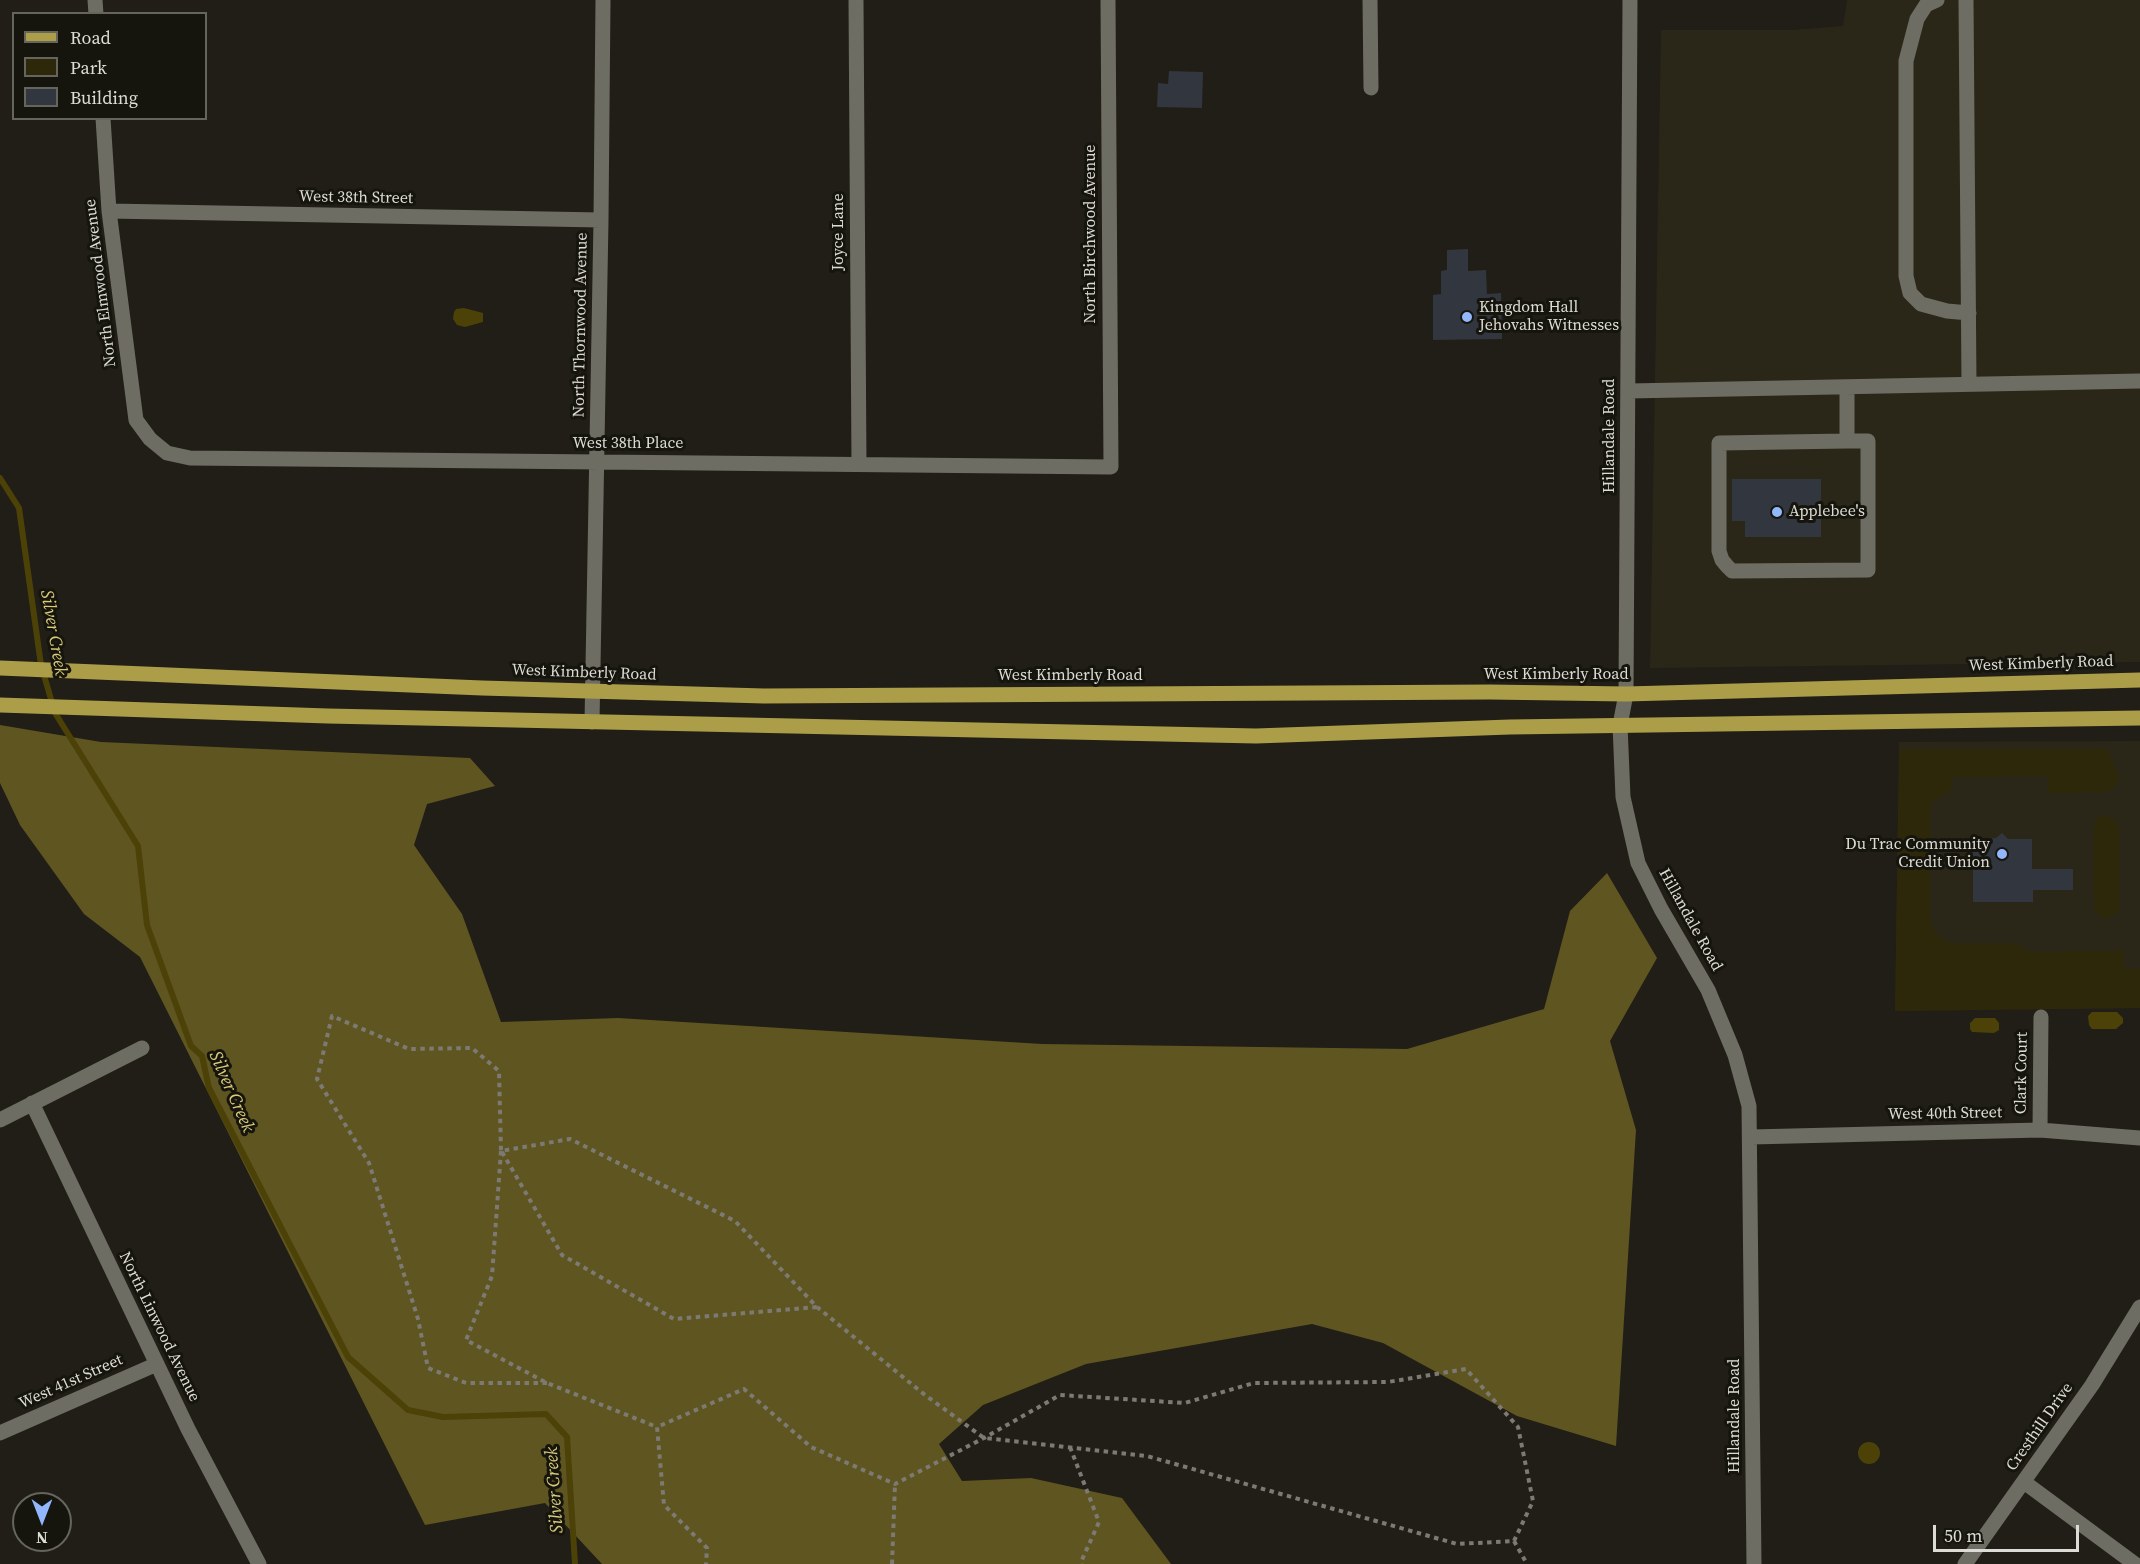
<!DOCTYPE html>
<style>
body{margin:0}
#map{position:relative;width:2140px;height:1564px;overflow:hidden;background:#201e16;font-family:"Source Serif 4",serif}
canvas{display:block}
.legend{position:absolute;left:12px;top:12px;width:195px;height:108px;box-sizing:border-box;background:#16150d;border:2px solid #65645d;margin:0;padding:8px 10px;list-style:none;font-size:18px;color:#dcdbd5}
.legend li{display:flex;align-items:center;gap:12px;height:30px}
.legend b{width:30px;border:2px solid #65645d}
.north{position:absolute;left:12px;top:1492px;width:60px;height:60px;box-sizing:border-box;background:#16150d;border:2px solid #65645d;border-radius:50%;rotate:180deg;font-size:16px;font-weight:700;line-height:24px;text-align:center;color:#dcdbd5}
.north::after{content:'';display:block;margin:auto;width:21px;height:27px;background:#92b7fd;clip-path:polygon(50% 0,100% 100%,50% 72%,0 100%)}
.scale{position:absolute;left:1933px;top:1525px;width:146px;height:27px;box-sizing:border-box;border:3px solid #dcdbd5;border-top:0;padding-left:8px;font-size:18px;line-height:21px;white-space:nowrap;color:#dcdbd5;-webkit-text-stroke:4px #16150d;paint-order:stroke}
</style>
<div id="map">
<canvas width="2140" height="1564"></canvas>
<ul class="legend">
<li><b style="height:8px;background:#ac9e49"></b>Road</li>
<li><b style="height:16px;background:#2e280b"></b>Park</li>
<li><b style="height:16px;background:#32363e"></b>Building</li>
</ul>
<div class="north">N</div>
<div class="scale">50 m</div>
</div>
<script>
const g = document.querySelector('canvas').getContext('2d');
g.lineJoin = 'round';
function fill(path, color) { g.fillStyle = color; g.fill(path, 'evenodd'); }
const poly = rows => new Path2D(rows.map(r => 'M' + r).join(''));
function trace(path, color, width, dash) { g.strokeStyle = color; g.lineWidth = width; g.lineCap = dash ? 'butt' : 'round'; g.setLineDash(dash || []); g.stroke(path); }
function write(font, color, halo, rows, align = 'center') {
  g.font = font + ' "Source Serif 4",serif'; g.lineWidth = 6; g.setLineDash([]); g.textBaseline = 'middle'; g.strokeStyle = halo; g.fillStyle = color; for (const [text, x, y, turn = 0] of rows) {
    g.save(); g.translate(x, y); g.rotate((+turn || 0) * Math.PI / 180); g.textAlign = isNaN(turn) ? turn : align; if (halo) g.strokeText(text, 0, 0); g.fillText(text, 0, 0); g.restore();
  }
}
fill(poly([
 [1847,0,2140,0,2140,662,1650,668,1661,30,1792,30,1843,26],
 [2140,741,2140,1008,1895,1011,1899,742]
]), '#2a2719');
fill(poly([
 [1911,749,2108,749,2119,777,2116,787,2106,792,2051,793,2048,790,2048,776,1952,777,1951,792,1941,796,1933,802,1930,809,1930,919,1932,926,1939,937,1952,943,2014,943,2029,951,2037,952,2124,950,2124,969,2140,969,2140,1008,1895,1011,1899,750],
 [2103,816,2112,817,2119,826,2119,910,2116,914,2106,919,2096,913,2094,906,2094,825,2097,818]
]), '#2e280b');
fill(poly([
 [0,725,101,742,470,758,495,786,427,804,414,845,462,914,501,1022,618,1018,1042,1044,1407,1049,1544,1009,1570,911,1607,873,1657,958,1610,1041,1636,1130,1616,1446,1517,1416,1383,1343,1312,1324,1086,1364,983,1405,939,1444,962,1481,1031,1478,1122,1498,1171,1564,602,1564,545,1503,425,1525,140,957,84,914,20,825,0,783]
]), '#5f5520');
fill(poly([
 [464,308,483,313,483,322,465,327,457,325,453,319,454,312,456,309],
 [2092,1012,2117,1012,2123,1018,2123,1023,2116,1029,2092,1029,2089,1025,2088,1016],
 [1975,1018,1995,1018,1999,1023,1999,1030,1994,1033,1972,1032,1970,1029,1970,1023],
 '1858 1453a11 11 0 1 1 22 0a11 11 0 1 1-22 0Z'
]), '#4c4208');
trace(poly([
 [0,478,19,508,41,665,55,713,138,846,147,925,191,1046,202,1056,209,1088,348,1357,408,1410,443,1417,546,1414,567,1437,575,1564]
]), '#4c4208', 6);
fill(poly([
 [1169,71,1203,72,1202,108,1157,107,1158,83,1168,84],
 [1468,249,1468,271,1486,270,1487,294,1501,293,1502,339,1433,340,1433,295,1441,294,1441,271,1447,270,1447,250],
 [1732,479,1821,479,1821,537,1745,537,1745,521,1732,521],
 [2002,833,2008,839,2032,839,2032,869,2073,869,2073,890,2033,890,2033,902,1973,902,1973,839,1996,838]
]), '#32363e');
trace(poly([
 [501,1151,492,1276,466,1340,547,1383,657,1427,664,1505,707,1548,706,1564],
 [502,1152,562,1255,674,1319,817,1307],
 [547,1383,466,1383,428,1368,418,1319,369,1163,317,1079,332,1016,409,1049,472,1048,499,1071,501,1151,570,1139,735,1221,817,1307,925,1395,984,1438,1147,1456,1457,1544,1514,1541,1533,1501,1518,1427,1466,1369,1388,1382,1254,1383,1185,1403,1060,1395,984,1438,895,1484,811,1447,744,1389,657,1427],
 [1070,1447,1099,1522,1081,1562,1082,1564],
 [1514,1541,1527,1564],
 [892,1564,895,1484]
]), '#7c7a73', 4, [4.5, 4.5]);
trace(poly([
 [95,0,96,14],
 [856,0,859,464],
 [1370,0,1371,88],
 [1630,0,1626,694,1620,725,1623,797,1638,863,1661,909,1708,990,1735,1055,1749,1106,1754,1564],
 [1937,0,1926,5,1917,19,1906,61,1906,276,1910,293,1921,304,1947,311,1969,313],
 [1966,0,1969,384],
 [103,118,109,211,136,420,150,439,167,453,190,458,1111,467,1108,0],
 [109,211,601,220],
 [1629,391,2140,381],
 [1847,441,1868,441,1868,570,1732,571,1727,566,1722,560,1719,551,1719,443,1847,441,1847,387],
 [592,722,601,220,603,0],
 [32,1103,188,1429,259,1564],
 [0,1120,142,1048],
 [2040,1130,2041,1017],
 [1751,1137,2040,1130,2140,1138],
 [0,1433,157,1364],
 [2024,1482,2135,1564],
 [1965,1564,2092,1385,2140,1307]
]), '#6e6d63', 15);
trace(poly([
 [0,668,482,688,764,696,1490,692,1626,694,2140,680],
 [0,705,328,716,1256,736,1510,727,2140,718]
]), '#ac9e49', 15);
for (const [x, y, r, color] of [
 [1467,317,6,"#92b7fd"],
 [1777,512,6,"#92b7fd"],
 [2002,854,6,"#92b7fd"]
]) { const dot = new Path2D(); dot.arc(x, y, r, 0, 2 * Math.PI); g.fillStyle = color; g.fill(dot); trace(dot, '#16150d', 2); }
write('16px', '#dcdbd5', '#16150d', [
 ["West 38th Street",356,198,1],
 ["Joyce Lane",839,232,-90],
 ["North Birchwood Avenue",1091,234,-90],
 ["North Elmwood Avenue",101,283,-97],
 ["North Thornwood Avenue",581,325,-89],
 ["Hillandale Road",1610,436,-90],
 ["West 38th Place",628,444],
 ["West Kimberly Road",2041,664,-2],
 ["West Kimberly Road",584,673,2],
 ["West Kimberly Road",1556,675],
 ["West Kimberly Road",1070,676],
 ["Hillandale Road",1690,920,61],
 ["Clark Court",2022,1073,-89],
 ["West 40th Street",1945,1114,-1],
 ["North Linwood Avenue",159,1327,64],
 ["West 41st Street",71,1382,-24],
 ["Hillandale Road",1735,1416,-90],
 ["Cresthill Drive",2040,1427,-55]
]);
write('16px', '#dcdbd5', '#16150d', [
 ["Kingdom Hall",1479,308],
 ["Jehovahs Witnesses",1479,326],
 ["Applebee's",1789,512],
 ["Du Trac Community",1990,845,"right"],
 ["Credit Union",1990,863,"right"]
], 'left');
write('italic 18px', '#dacb7a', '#16150d', [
 ["Silver Creek",53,633,80],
 ["Silver Creek",231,1092,66],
 ["Silver Creek",555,1490,-94]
]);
</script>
